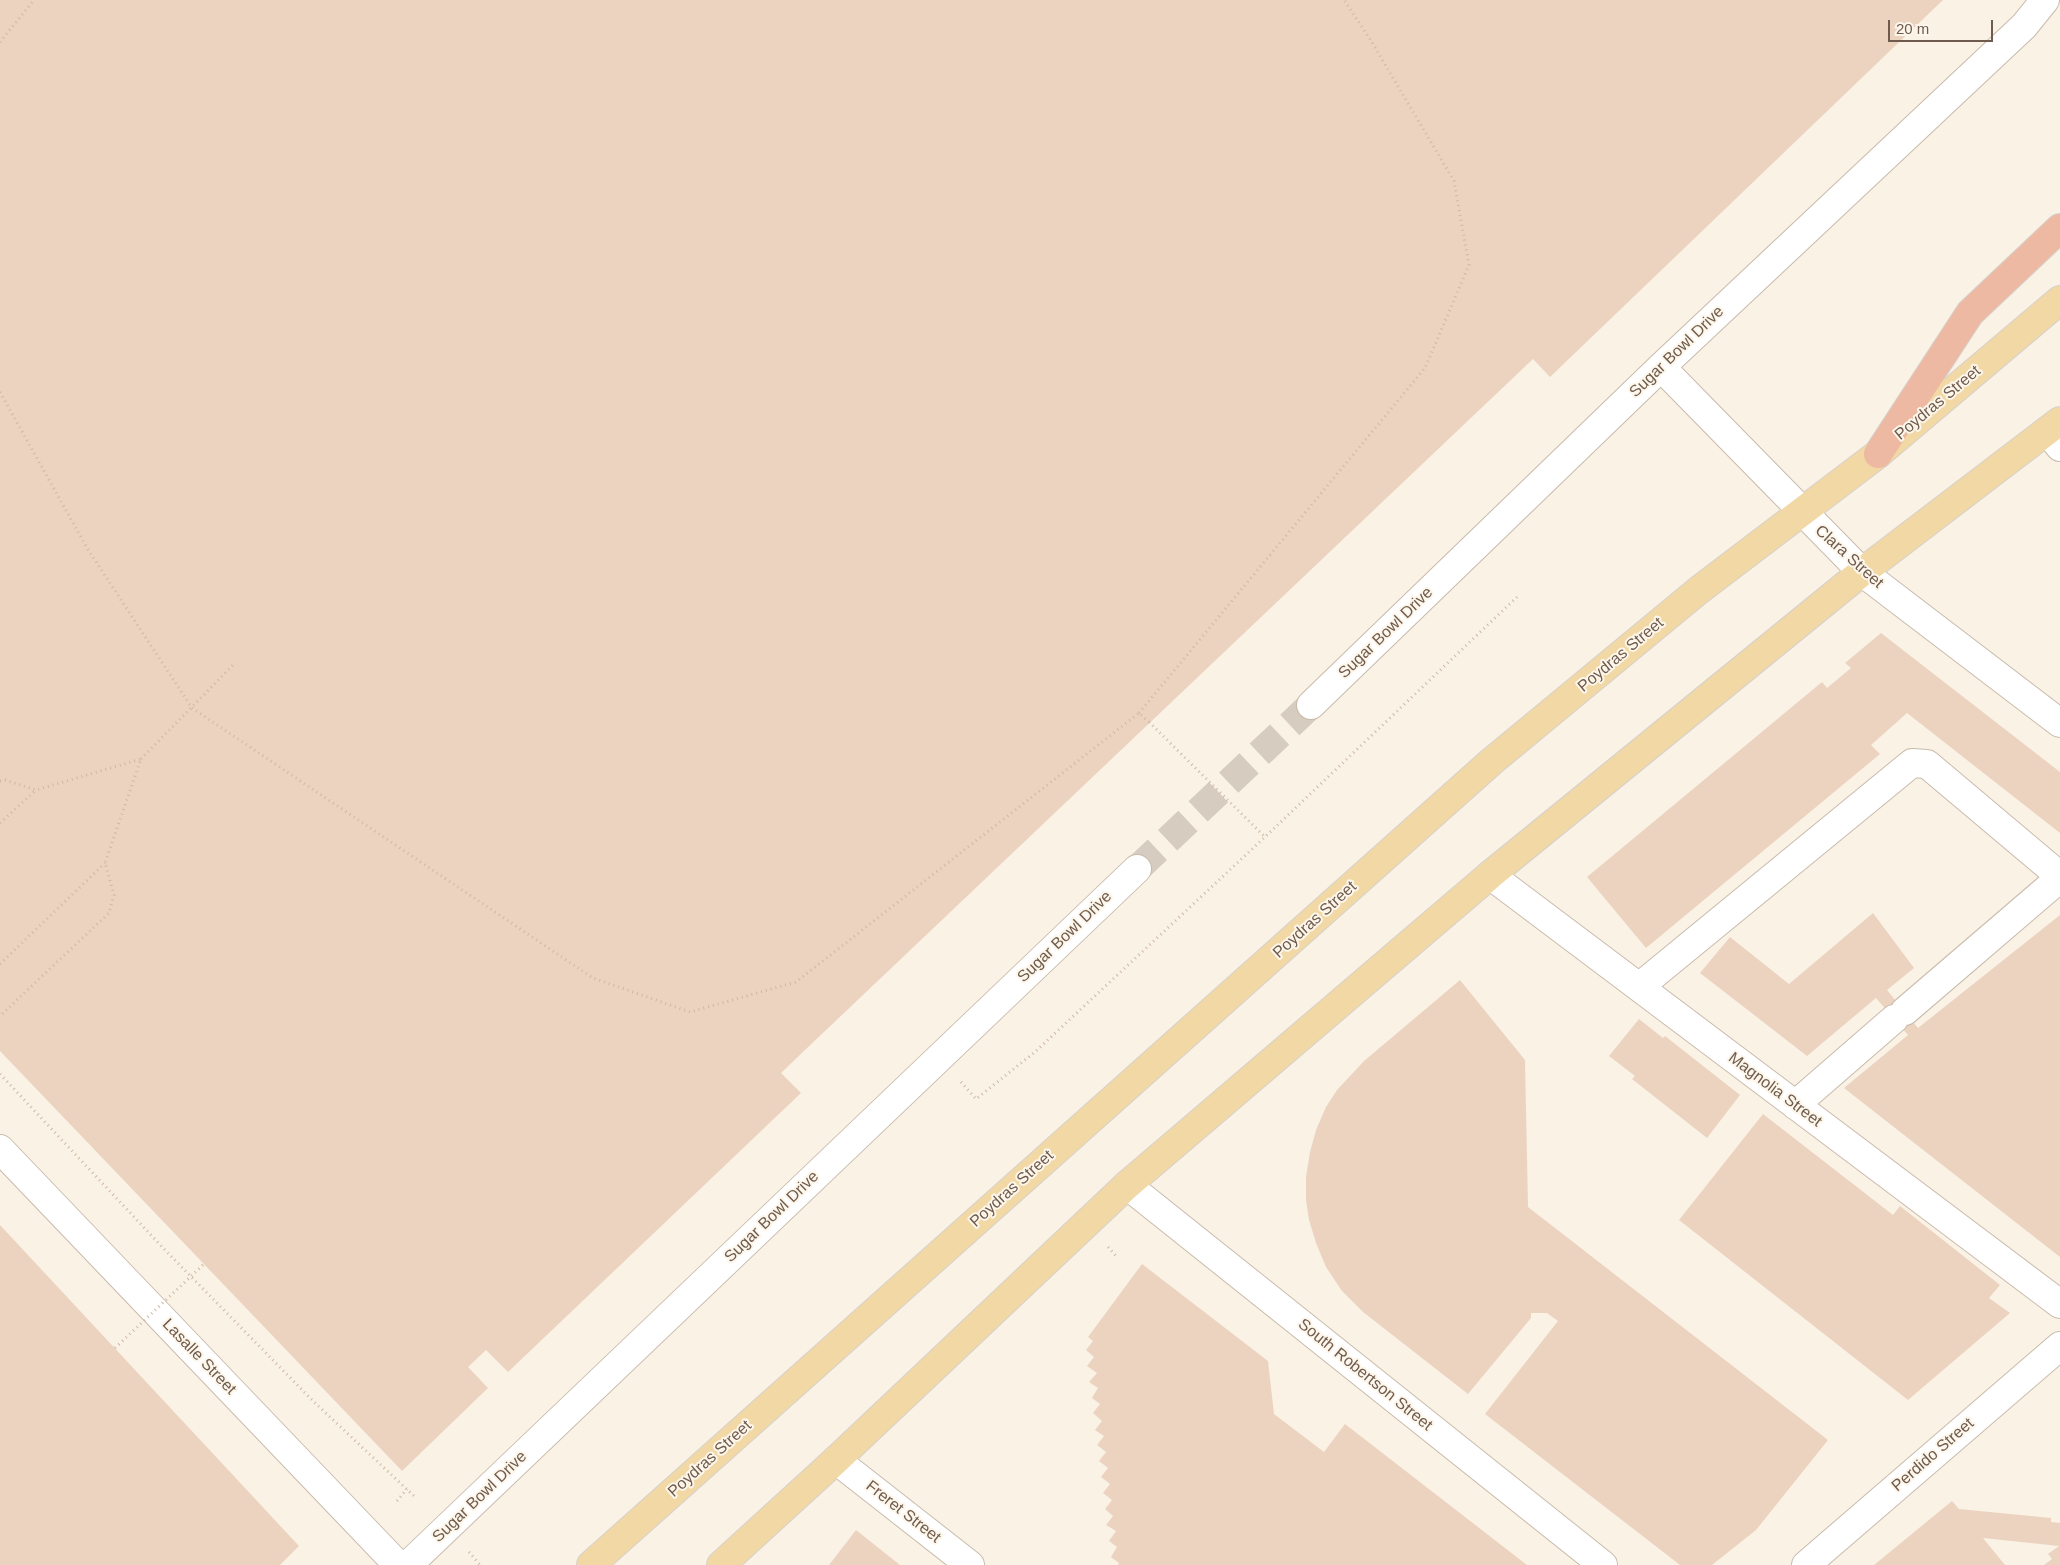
<!DOCTYPE html>
<style>
body{margin:0}
#map{position:relative;width:2060px;height:1565px;overflow:hidden;background:#f9f2e5;font-family:Helvetica,sans-serif}
canvas{display:block}
.scale{position:absolute;left:1888px;top:20px;width:105px;height:22px;box-sizing:border-box;border:2px solid #6f5b4d;border-top:0;padding-left:6px;font-size:15px;line-height:18px;white-space:nowrap;color:#6f5b4d;-webkit-text-stroke:4px #fdf6eb;paint-order:stroke}
</style>
<div id="map">
<canvas width="2060" height="1565"></canvas>
<div class="scale">20 m</div>
</div>
<script>
const g = document.querySelector('canvas').getContext('2d');
g.lineJoin = 'round';
function fill(path, color) { g.fillStyle = color; g.fill(path, 'evenodd'); }
const poly = rows => new Path2D(rows.map(r => 'M' + r).join(''));
function trace(path, color, width, dash) { g.strokeStyle = color; g.lineWidth = width; g.lineCap = dash ? 'butt' : 'round'; g.setLineDash(dash || []); g.stroke(path); }
function write(font, color, halo, rows, align = 'center') {
  g.font = font + ' Helvetica,sans-serif'; g.lineWidth = 4; g.setLineDash([]); g.textBaseline = 'middle'; g.strokeStyle = halo; g.fillStyle = color; for (const [text, x, y, turn = 0] of rows) {
    g.save(); g.translate(x, y); g.rotate((+turn || 0) * Math.PI / 180); g.textAlign = isNaN(turn) ? turn : align; if (halo) g.strokeText(text, 0, 0); g.fillText(text, 0, 0); g.restore();
  }
}
fill(poly([
 [0,0,1943,0,1550,377,1533,359,805,1050,781,1073,801,1093,508,1372,486,1350,468,1367,488,1388,402,1471,0,1051],
 [1881,633,2060,772,2060,833,1907,713,1871,745,1880,754,1646,948,1587,877,1822,682,1827,688,1851,668,1845,663],
 [1873,913,1914,968,1887,990,1918,1028,2060,915,2060,1257,1844,1088,1908,1035,1876,998,1807,1056,1700,973,1730,937,1789,984],
 [1460,980,1525,1060,1528,1207,1828,1440,1756,1530,1712,1565,1680,1565,1485,1414,1558,1321,1547,1313,1531,1313,1531,1318,1468,1394,1363,1312,1342,1291,1326,1267,1316,1243,1309,1220,1306,1200,1306,1177,1310,1152,1316,1130,1326,1107,1337,1090,1364,1061],
 [1639,1019,1663,1038,1665,1036,1740,1095,1707,1138,1632,1079,1635,1076,1609,1056],
 [1763,1114,1893,1215,1900,1206,2000,1285,1989,1298,2010,1313,1908,1400,1679,1220],
 [0,1225,299,1546,280,1565,0,1565],
 [1142,1264,1268,1361,1274,1414,1324,1452,1345,1424,1527,1565,1118,1565,1119,1563,1111,1557,1117,1547,1109,1541,1116,1531,1106,1525,1113,1516,1105,1509,1112,1500,1103,1493,1110,1484,1101,1477,1108,1468,1099,1461,1106,1452,1097,1445,1104,1436,1095,1430,1102,1421,1093,1413,1100,1404,1092,1398,1098,1388,1089,1382,1097,1373,1087,1366,1094,1357,1086,1350,1093,1341,1088,1337],
 [1952,1501,1959,1509,2051,1518,2051,1522,2060,1523,2060,1565,2044,1565,2052,1559,2048,1554,2059,1546,1983,1538,2005,1565,1874,1565],
 [856,1530,900,1565,829,1565]
]), '#ecd3c0');
trace(poly([
 [1137,869,1311,705]
]), '#d6ccbf', 28, [28, 14]);
const minor = poly([
 [1661,367,1862,572,2060,723],
 [2047,431,2060,447],
 [1311,705,1661,367,2024,26,2045,0],
 [1490,875,2060,1304],
 [1639,987,1912,763,1927,764,2060,876],
 [1905,1011,2060,878],
 [1795,1105,1894,1019],
 [0,1149,398,1565],
 [1127,1185,1603,1565],
 [836,1460,970,1565],
 [408,1565,1137,869],
 [1806,1565,2060,1346]
]);
const major = poly([
 [591,1565,1491,762,1699,590,1878,454,2060,300],
 [721,1565,836,1460,1127,1185,1490,875,1862,572,2060,421]
]);
const highway = poly([
 [1878,454,1970,313,2060,228]
]);
trace(minor, '#c9bbac', 30);
trace(major, '#d7d1cd', 30);
trace(highway, '#d7d1cd', 30);
trace(poly([
 [0,42,34,0],
 [0,392,87,548,192,708,593,978,690,1012,796,982,1139,713,1149,722],
 [1139,713,1425,368,1469,265,1454,181,1370,39,1344,0],
 [141,759,233,665],
 [0,781,5,780,36,790,141,759,105,863,114,895,109,913,0,1016],
 [0,823,36,790],
 [0,964,105,863],
 [0,1074,165,1250,313,1401,414,1496],
 [961,1082,976,1099,1035,1052,1265,837,1517,597],
 [1108,1247,1118,1258],
 [397,1501,407,1489],
 [469,1552,480,1565]
]), '#d0b7a3', 3, [1, 4]);
trace(minor, '#fff', 28);
trace(major, '#f1d8a4', 28);
trace(highway, '#edb9a3', 28);
trace(poly([
 [1149,722,1265,837],
 [115,1348,204,1264]
]), '#d0b7a3', 3, [1, 4]);
write('16px', '#6f5b4d', '#fdf6eb', [
 ["Sugar Bowl Drive",1677,352,-44],
 ["Poydras Street",1938,403,-40],
 ["Clara Street",1849,557,42],
 ["Sugar Bowl Drive",1386,633,-44],
 ["Poydras Street",1621,655,-40],
 ["Poydras Street",1315,920,-42],
 ["Sugar Bowl Drive",1065,937,-44],
 ["Magnolia Street",1775,1090,37],
 ["Poydras Street",1012,1189,-42],
 ["Sugar Bowl Drive",772,1217,-44],
 ["Lasalle Street",199,1357,46],
 ["South Robertson Street",1365,1375,39],
 ["Perdido Street",1933,1455,-41],
 ["Poydras Street",710,1459,-42],
 ["Sugar Bowl Drive",480,1497,-44],
 ["Freret Street",903,1512,38]
]);
</script>
